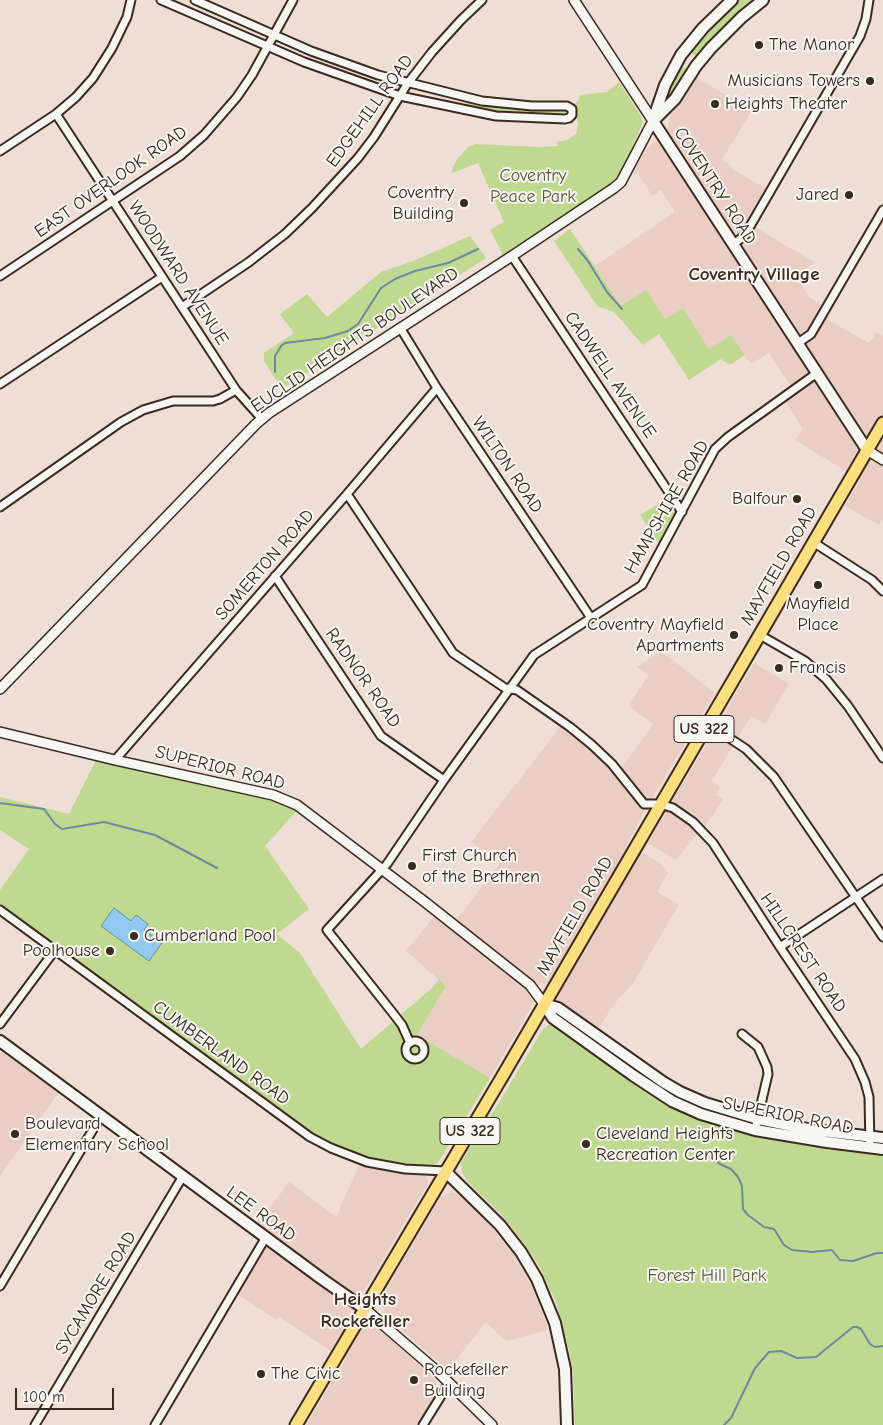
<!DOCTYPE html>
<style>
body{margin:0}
#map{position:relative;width:883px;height:1425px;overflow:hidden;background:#efded6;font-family:"Comic Neue",sans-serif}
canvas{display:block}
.scale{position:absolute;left:15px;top:1388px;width:99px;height:22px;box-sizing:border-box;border:2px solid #3b2a1e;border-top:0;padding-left:6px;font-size:15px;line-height:18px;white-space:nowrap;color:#3b2a1e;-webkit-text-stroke:4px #f6f6f2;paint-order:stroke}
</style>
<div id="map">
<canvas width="883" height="1425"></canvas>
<div class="scale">100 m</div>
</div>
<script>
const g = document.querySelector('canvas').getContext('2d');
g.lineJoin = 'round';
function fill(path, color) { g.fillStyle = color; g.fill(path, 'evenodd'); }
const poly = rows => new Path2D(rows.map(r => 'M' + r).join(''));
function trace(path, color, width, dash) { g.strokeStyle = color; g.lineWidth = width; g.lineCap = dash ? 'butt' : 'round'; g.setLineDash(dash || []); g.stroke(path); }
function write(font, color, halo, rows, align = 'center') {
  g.font = font + ' "Comic Neue",sans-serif'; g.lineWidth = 4; g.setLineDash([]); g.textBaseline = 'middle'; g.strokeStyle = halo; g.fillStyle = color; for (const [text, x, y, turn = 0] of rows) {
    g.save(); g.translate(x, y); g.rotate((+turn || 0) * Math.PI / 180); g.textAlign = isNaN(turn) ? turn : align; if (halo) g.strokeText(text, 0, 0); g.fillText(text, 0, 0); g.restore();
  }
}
fill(poly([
 [695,77,752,110,722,160,732,166,732,169,767,189,748,223,814,262,802,273,798,281,810,298,823,305,819,309,828,314,828,320,869,343,877,332,883,336,883,519,879,525,845,506,860,480,795,440,803,429,786,402,796,394,769,353,751,364,731,335,709,349,683,308,665,319,621,306,595,266,675,212,661,190,652,196,638,174,634,173,643,153,667,129,671,112,674,112],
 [661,651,715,693,643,814,627,844,662,864,668,873,657,892,679,904,634,982,616,1002,597,1030,560,1004,542,981,532,997,534,1001,532,1006,490,1078,417,1035,446,986,406,951,435,915,451,927,500,863,471,842,561,726,589,749,616,775,653,724,629,706,648,675,637,667],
 [754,663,789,684,765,724,751,716,712,781,720,787,716,795,723,799,714,814,676,860,648,843],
 [0,1048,59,1092,0,1176],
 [360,1163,383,1170,423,1174,425,1175,428,1181,428,1184,350,1314,371,1326,376,1327,433,1377,438,1386,437,1391,417,1425,306,1425,345,1360,279,1317,277,1320,237,1294,273,1235,257,1225,289,1182,336,1217],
 [451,1192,459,1195,479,1213,511,1251,535,1292,548,1330,506,1341,486,1322,448,1370,387,1317,380,1302,382,1297,440,1197]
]), '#eacec3');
fill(poly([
 [738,0,758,0,701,55,695,56,692,54,691,48,726,11],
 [679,68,685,68,687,73,669,102,665,99,667,91],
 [619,82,641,116,643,122,621,173,611,184,503,255,490,230,504,222,478,163,452,173,453,167,458,158,468,147,475,144,540,147,558,146,556,142,567,140,576,134,578,124,573,105,578,101,580,95,607,92],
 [467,100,565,108,565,115,547,116,483,111,466,107],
 [570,229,621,306,646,290,665,319,683,308,709,349,731,335,745,355,730,365,721,359,689,380,659,334,643,345,614,312,597,306,554,241],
 [470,236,486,258,282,389,264,361,264,353,294,333,280,314,307,294,327,317,381,272,413,261],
 [668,498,677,512,660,545,640,515],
 [98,756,273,795,300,807,265,846,309,909,277,934,300,953,361,1049,432,988,439,979,446,986,417,1035,490,1078,437,1164,431,1166,381,1161,359,1155,333,1146,315,1136,0,905,0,890,29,849,0,830,0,797,69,814],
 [548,1025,553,1025,647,1093,667,1105,699,1120,720,1127,785,1141,883,1153,883,1425,575,1425,573,1373,569,1350,556,1302,539,1266,523,1242,500,1213,468,1182,462,1172,461,1163,469,1149,500,1101,543,1029]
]), '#bfd990');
const water = poly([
 [114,908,131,921,136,915,148,924,144,930,162,943,149,961,101,926,114,908]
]);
fill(water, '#91c9f0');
trace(water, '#6f899c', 1);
trace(poly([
 [578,249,588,261,607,292,622,309],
 [275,372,275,356,281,346,285,343,325,338,348,331,358,324,381,288,395,279,415,271,448,263,478,249],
 [0,803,44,809,55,824,62,829,104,822,155,835,217,868],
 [714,1158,720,1164,731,1169,738,1177,742,1186,743,1209,748,1215,764,1227,774,1229,784,1245,792,1250,812,1252,832,1250,840,1260,853,1261,877,1253,883,1253],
 [724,1425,731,1418,755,1368,769,1352,781,1351,797,1358,816,1357,853,1327,857,1327,861,1329,870,1344,875,1347,883,1346]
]), '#6f899c', 2);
const minor = poly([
 [161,0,304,62,400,96,496,116,565,119,569,118,572,115,572,109,567,106,532,106,482,101,378,75,311,51,195,0],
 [56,114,236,390,262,419],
 [0,151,56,114,76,97,93,78,112,48,127,17,131,0],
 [734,244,745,235,749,228,860,36,866,19,869,0],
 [512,256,682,512],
 [0,276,180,156,204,135,237,97,252,75,293,0],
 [182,307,249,262,285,234,312,208,358,158,374,137,408,83,432,52,461,20,482,0],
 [401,329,437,388,591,618],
 [798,343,811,334,883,210],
 [0,384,162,277],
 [347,494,453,653,505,688,517,690,570,727,592,745,612,764,644,804,660,804,673,808,693,822,713,843,780,947,855,1059,865,1082,869,1097,870,1148],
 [0,507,121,422,143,410,173,401,213,401,220,399,236,390],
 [813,542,872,580,883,591],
 [275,576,381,736,444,780],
 [760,635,805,661,826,679,848,706,883,758],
 [708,724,746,749,774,777,883,937],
 [115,760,347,494,437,388],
 [0,910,310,1137,331,1148,367,1162,405,1169,445,1171],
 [780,947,883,879],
 [0,1024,55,950],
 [742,1034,758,1047,767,1067,768,1074,755,1130],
 '406 1050a9 9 0 1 1 18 0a9 9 0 1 1-18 0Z',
 [410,1043,402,1025,392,1012,327,930,387,864,444,780,534,655,642,585,715,449,728,437,817,373],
 [0,1286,101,1116],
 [35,1425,183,1176],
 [155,1425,266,1237],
 [423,1425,449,1383]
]);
const tertiary = poly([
 [867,450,883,460],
 [0,689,256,424,269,413,512,256,614,188,621,182,653,121,574,0],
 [0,732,115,760,273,795,297,805,425,902,530,985,544,1004],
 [365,1309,439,1373,492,1425]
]);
const secondary = poly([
 [653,120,665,85,681,55,703,28,732,0],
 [653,121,867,450],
 [653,121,675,99,696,66,711,48,742,17,763,0],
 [544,1004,553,1018,634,1076,672,1101,701,1114,755,1130,827,1142,883,1149],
 [544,1004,558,1008,663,1082,680,1092,705,1103,758,1119,813,1130,883,1138],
 [0,1041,322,1279,365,1309],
 [445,1171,500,1225,521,1252,537,1279,555,1323,565,1369,567,1425]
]);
const primary = poly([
 [296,1425,502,1077,883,423]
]);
trace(minor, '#3b2a1e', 11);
trace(tertiary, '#3b2a1e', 12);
trace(secondary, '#3b2a1e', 14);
trace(primary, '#3b2a1e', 15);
trace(minor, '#f6f6f2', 7);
trace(tertiary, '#f6f6f2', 9);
trace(secondary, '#f6f6f2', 10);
trace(primary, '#fddf80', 11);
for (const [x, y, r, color] of [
 [759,45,5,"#3b2a1e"],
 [870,81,5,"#3b2a1e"],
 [715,104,5,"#3b2a1e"],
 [849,195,5,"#3b2a1e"],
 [464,203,5,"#3b2a1e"],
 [797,499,5,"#3b2a1e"],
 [818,585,5,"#3b2a1e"],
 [734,635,5,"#3b2a1e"],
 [779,668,5,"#3b2a1e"],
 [412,866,5,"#3b2a1e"],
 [134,936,5,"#3b2a1e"],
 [110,951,5,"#3b2a1e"],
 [15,1134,5,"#3b2a1e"],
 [586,1144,5,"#3b2a1e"],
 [261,1374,5,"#3b2a1e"],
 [414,1380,5,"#3b2a1e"]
]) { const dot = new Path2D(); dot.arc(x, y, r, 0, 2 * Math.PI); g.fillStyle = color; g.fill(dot); trace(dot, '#f6f6f2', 2); }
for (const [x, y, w] of [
 [704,729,60],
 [470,1131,60]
]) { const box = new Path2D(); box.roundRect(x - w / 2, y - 13.5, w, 27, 4); g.fillStyle = '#f6f6f2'; g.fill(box); trace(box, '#3b2a1e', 1); }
write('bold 16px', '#3b2a1e', null, [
 ["US 322",704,729],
 ["US 322",470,1131]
]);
write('18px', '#3b2a1e', '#f6f6f2', [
 ["The Manor",769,45],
 ["Musicians Towers",860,81,"right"],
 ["Heights Theater",725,104],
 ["Coventry",454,193,"right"],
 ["Building",454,214,"right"],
 ["Jared",839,195,"right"],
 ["Balfour",787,499,"right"],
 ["Mayfield",818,604,"center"],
 ["Place",818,625,"center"],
 ["Coventry Mayfield",724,625,"right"],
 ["Apartments",724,646,"right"],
 ["Francis",789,668],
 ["First Church",422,856],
 ["of the Brethren",422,877],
 ["Cumberland Pool",144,936],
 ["Poolhouse",100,951,"right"],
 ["Boulevard",25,1124],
 ["Elementary School",25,1145],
 ["Cleveland Heights",596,1134],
 ["Recreation Center",596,1155],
 ["Rockefeller",424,1370],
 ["Building",424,1391],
 ["The Civic",271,1374]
], 'left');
write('18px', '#3b2a1e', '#f6f6f2', [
 ["EDGEHILL ROAD",370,111,-54],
 ["EAST OVERLOOK ROAD",111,182,-35],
 ["COVENTRY ROAD",715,186,57],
 ["WOODWARD AVENUE",178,273,57],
 ["EUCLID HEIGHTS BOULEVARD",355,340,-34],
 ["CADWELL AVENUE",610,375,56],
 ["WILTON ROAD",507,465,56],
 ["HAMPSHIRE ROAD",667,507,-60],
 ["SOMERTON ROAD",265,565,-49],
 ["MAYFIELD ROAD",779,566,-60],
 ["RADNOR ROAD",363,678,55],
 ["SUPERIOR ROAD",220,768,14],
 ["MAYFIELD ROAD",575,916,-60],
 ["HILLCREST ROAD",803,953,56],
 ["CUMBERLAND ROAD",221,1053,36],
 ["SUPERIOR ROAD",788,1116,11],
 ["LEE ROAD",261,1214,36],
 ["SYCAMORE ROAD",96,1293,-59]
]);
write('18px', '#5c563a', '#f6f6f2', [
 ["Coventry",533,176],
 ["Peace Park",533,197],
 ["Forest Hill Park",707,1276]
]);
write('bold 19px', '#3b2a1e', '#f6f6f2', [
 ["Coventry Village",754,275],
 ["Heights",365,1300],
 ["Rockefeller",365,1322]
]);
</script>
